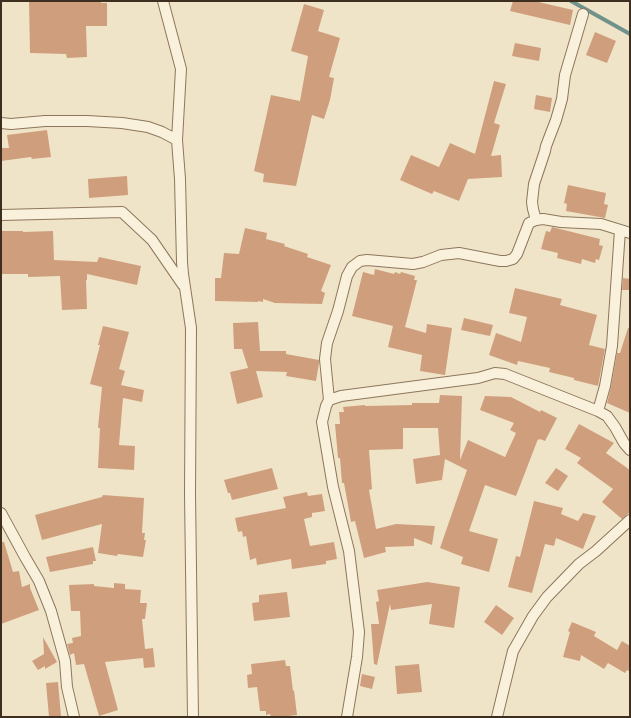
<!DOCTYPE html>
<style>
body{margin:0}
#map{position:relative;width:631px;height:718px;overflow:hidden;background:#f0e4c8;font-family:Georgia,serif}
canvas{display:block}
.frame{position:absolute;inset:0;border:2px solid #3d2e20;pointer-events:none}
</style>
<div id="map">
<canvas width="631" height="718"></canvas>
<div class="frame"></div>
</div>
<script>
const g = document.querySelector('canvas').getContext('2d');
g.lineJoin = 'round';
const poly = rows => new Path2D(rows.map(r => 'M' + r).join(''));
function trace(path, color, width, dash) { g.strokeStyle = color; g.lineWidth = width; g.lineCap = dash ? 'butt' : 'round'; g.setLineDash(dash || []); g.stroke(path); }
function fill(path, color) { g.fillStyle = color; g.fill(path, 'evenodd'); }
trace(poly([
 [571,1,630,34]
]), '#6f938a', 4);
fill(poly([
 [29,1,101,1,101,3,107,3,107,26,86,26,87,57,67,58,66,54,30,53],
 [513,1,534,1,573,10,570,25,510,11],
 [304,4,324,10,318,31,340,38,329,77,334,78,330,100,324,119,312,115,296,186,263,182,264,174,254,171,271,95,300,101,308,56,291,51],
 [595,32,616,41,607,63,586,55],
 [515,43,541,48,539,61,512,56],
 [494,81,506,84,494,123,500,125,491,156,501,155,502,177,468,179,459,201,434,191,432,194,400,180,411,155,439,167,450,143,475,154],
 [536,95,552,98,550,112,534,109],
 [47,130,51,157,32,159,31,157,1,161,1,148,9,148,7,135],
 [127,176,128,195,89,198,88,179],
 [568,185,606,193,604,204,608,205,605,218,566,211,567,204,564,203],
 [552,227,600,239,599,245,603,246,599,260,596,259,595,263,582,259,581,264,557,258,558,253,541,249,546,231,550,232],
 [245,228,267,233,266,239,285,244,284,246,308,254,307,257,331,265,321,291,325,293,322,304,275,303,263,299,263,302,258,301,258,302,215,301,215,278,221,278,224,253,239,254],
 [1,231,23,231,23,232,53,231,54,260,97,262,99,257,141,266,137,285,87,274,87,280,86,280,87,309,62,310,60,276,28,277,28,274,1,274],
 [375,269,394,274,395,272,400,274,401,272,415,276,414,280,417,280,405,327,426,333,427,324,452,328,445,375,420,371,422,355,388,347,393,326,352,316,363,272,374,275],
 [623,278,630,279,630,290,622,290],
 [515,288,562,299,560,305,597,315,589,345,605,349,598,386,574,380,574,378,549,372,550,368,518,361,517,365,489,355,496,333,521,342,527,317,509,313],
 [464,318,493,325,490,336,461,330],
 [258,322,260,351,286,351,286,354,319,360,319,363,316,381,286,376,287,372,256,371,263,397,237,404,230,372,248,368,242,349,234,349,233,323],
 [103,326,129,332,119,369,125,371,121,385,144,390,142,402,123,398,119,445,135,446,134,470,98,468,100,428,98,428,102,387,90,384,100,345,98,345],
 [628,328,630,328,630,413,607,403,611,387,617,353,620,353],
 [440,395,462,396,460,460,468,440,505,457,516,433,510,430,514,423,480,410,485,396,511,397,540,412,541,410,557,418,545,441,540,439,539,440,538,439,516,496,485,485,469,531,498,539,489,572,461,564,463,557,440,548,467,470,445,459,442,480,416,484,413,459,440,455,438,428,403,428,403,449,369,450,372,489,369,490,376,529,396,524,435,526,432,545,414,538,414,546,385,547,386,552,364,558,355,521,351,522,344,483,342,483,340,458,338,458,335,424,340,424,339,412,344,412,343,407,365,405,365,406,412,405,412,403,439,403],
 [579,424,614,443,606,453,630,470,630,512,622,519,602,502,613,489,577,463,581,458,565,449],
 [272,468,278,489,232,500,230,493,228,493,224,480],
 [556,468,568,476,558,491,545,483],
 [307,492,308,496,322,494,325,511,312,513,312,517,304,519,310,546,334,542,337,559,326,561,326,564,292,569,291,559,257,565,256,558,250,560,246,536,243,537,242,531,238,532,235,518,286,508,283,497],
 [103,495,144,498,142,533,145,533,144,540,146,540,143,557,118,554,117,556,98,553,102,524,42,540,35,515,102,497],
 [534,501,563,508,561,514,578,521,583,513,596,516,583,549,556,538,554,546,545,544,532,593,508,587,516,556,520,557],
 [1,542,4,542,13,572,19,571,22,587,30,584,30,588,39,610,1,624],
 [93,547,96,561,93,561,93,564,50,572,46,557],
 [427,582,460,587,454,628,429,624,432,604,391,610,390,604,377,665,374,664,371,624,379,624,376,602,379,601,377,590],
 [114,583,125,584,125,589,141,590,140,603,147,603,145,619,142,619,145,649,153,648,155,667,144,668,143,658,105,662,118,710,99,716,84,664,76,665,74,653,70,655,67,644,73,643,72,638,81,636,80,611,71,611,69,585,94,584,94,586,114,588],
 [287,592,290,617,254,621,252,603,259,602,259,595],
 [496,605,514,618,502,635,484,622],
 [572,622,596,632,594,636,617,650,622,641,630,646,630,672,627,670,625,673,608,663,604,669,581,655,580,661,563,657,570,632,568,631],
 [43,637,57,662,45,669,45,666,38,670,32,661,44,654],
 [285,660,286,666,290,666,293,691,294,690,297,715,280,717,271,717,270,714,266,715,266,711,260,711,257,687,248,688,247,675,252,674,251,664],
 [419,664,422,692,397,694,395,666],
 [362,674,375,677,372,689,360,686],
 [58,682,61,716,49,717,46,683]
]), '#cf9f7d');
const street = poly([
 [163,1,181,69,177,140,180,179,182,262,183,274,191,328,190,494,193,717],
 [1,123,11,124,45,121,87,121,122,123,148,127,162,132,177,140],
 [1,215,122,212,152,240,183,285],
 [536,220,533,209,532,202,534,184,545,151,546,146,556,120,562,99,565,75,583,14],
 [329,400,325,359,327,343,338,311,347,276,352,267,360,261,367,260,413,264,423,262,441,255,459,253,500,261,506,261,513,259,517,254,529,223,536,220,543,219,561,222,601,224,630,233],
 [598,411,605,386,612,346,620,230],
 [1,513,25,557,39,581,51,611,65,661,67,687,74,717],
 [347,717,357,657,359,632,349,551,333,487,322,422,326,406,329,400,341,396,478,378,495,373,505,374,598,411,607,416,615,427,624,443,630,450],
 [497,717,513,651,533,616,547,597,579,564,596,551,630,520]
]);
trace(street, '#8d765c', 12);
trace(street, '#faf1dc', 10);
</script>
